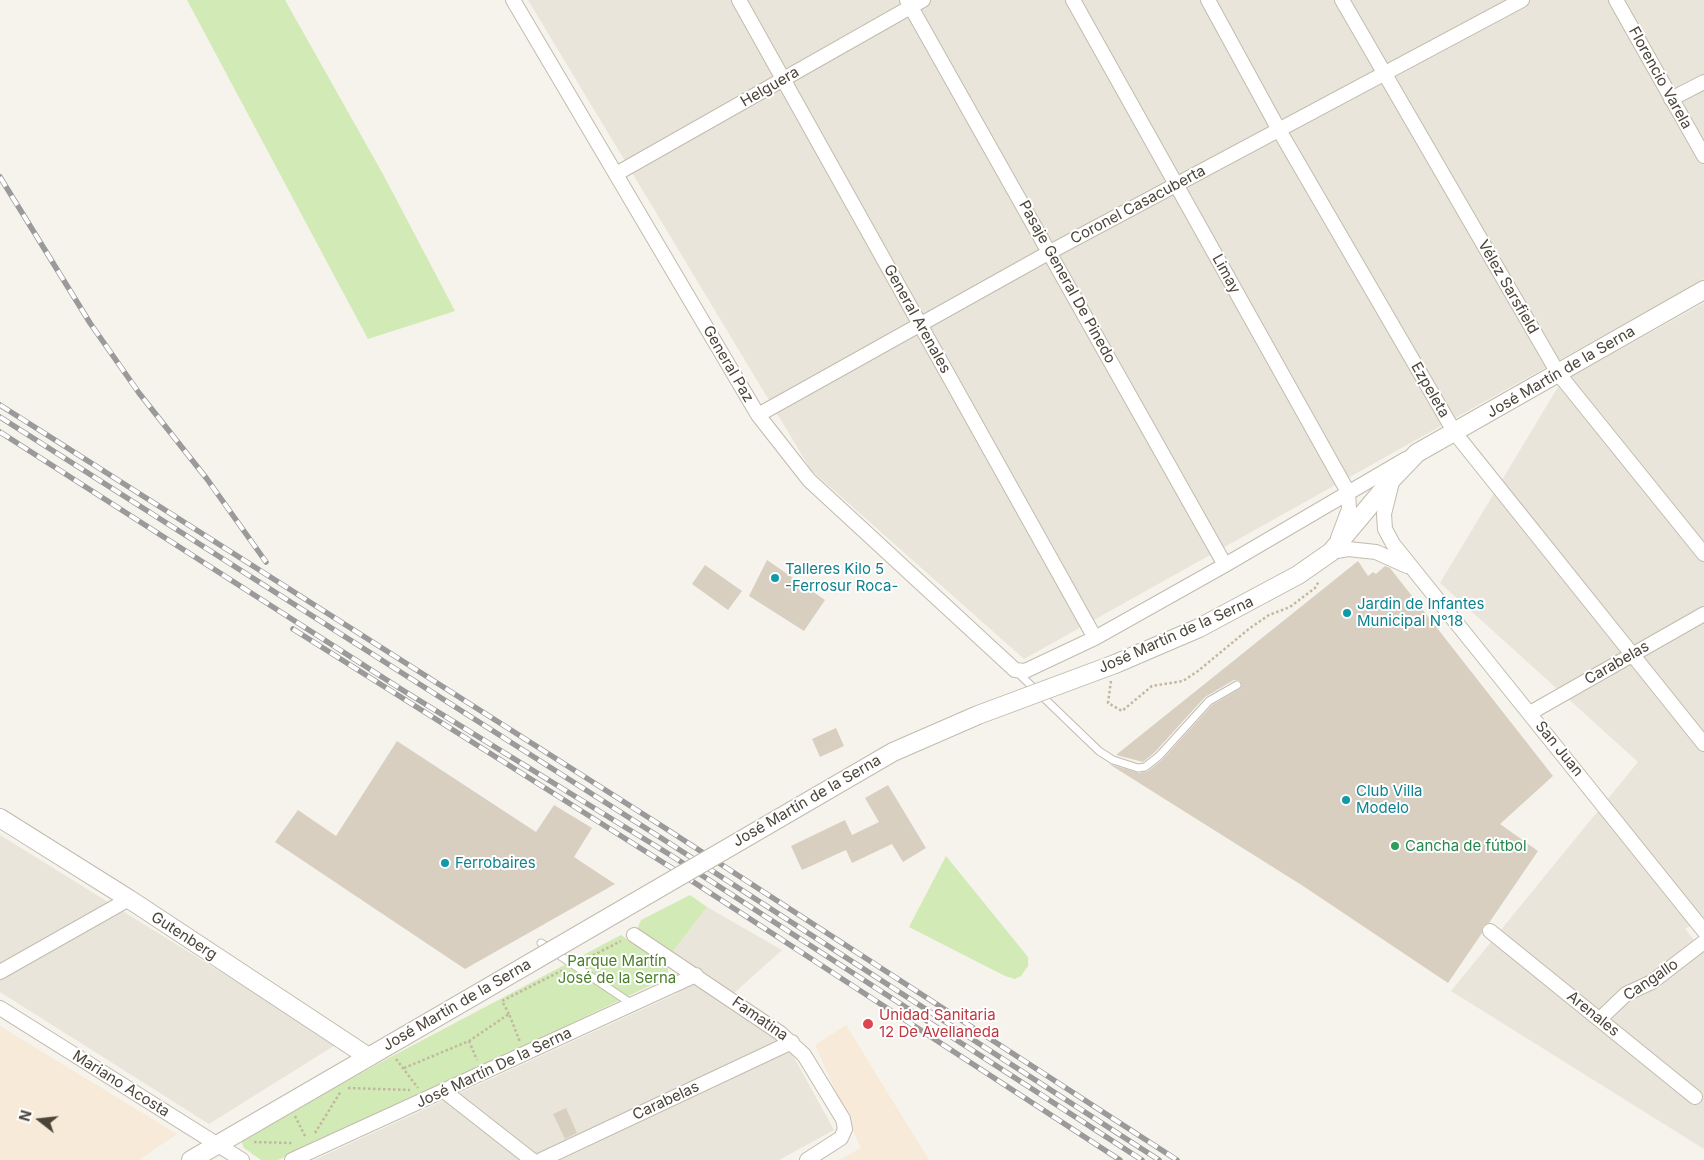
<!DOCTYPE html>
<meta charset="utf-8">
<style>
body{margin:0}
#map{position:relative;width:1704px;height:1160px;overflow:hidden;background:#f6f3ec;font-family:Inter,sans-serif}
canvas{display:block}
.north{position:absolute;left:15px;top:1095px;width:50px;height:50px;-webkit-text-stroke:4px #fff;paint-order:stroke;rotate:286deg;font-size:14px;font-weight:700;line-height:20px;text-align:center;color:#4b4439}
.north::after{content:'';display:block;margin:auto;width:18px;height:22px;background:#4b4439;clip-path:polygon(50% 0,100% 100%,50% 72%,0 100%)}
</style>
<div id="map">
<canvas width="1704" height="1160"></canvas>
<div class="north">N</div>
</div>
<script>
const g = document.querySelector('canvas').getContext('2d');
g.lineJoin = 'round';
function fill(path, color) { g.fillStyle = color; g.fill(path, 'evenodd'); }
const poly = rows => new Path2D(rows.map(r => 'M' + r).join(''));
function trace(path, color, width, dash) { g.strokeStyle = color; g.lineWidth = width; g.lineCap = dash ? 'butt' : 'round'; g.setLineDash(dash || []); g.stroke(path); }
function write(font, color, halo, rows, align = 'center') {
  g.font = font + ' Inter,sans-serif'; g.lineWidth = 4; g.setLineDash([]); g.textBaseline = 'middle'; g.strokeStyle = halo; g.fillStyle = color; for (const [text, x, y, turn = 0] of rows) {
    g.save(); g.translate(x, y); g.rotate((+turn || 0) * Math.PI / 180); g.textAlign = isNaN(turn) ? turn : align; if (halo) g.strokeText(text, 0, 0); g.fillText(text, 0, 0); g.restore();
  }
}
fill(poly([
 [528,0,1704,0,1704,279,1024,659,811,470],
 [1704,303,1704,917,1685,929,1704,952,1704,1149,1451,991,1638,762,1440,583,1561,382],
 [0,835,337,1044,209,1124,0,992],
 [707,907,782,950,723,1003,790,1050,834,1130,779,1160,314,1160,676,994,693,969,671,954]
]), '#eae5da');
fill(poly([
 [846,1025,929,1160,839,1160,861,1148,815,1045],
 [0,1026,177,1134,139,1160,0,1160]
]), '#f7ead8');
fill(poly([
 [187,0,285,0,384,176,455,311,368,339],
 [946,856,1028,957,1028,966,1021,976,1015,979,1005,976,909,927],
 [690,895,707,907,671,954,637,929,641,920],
 [621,935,668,967,668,977,441,1086,278,1160,261,1160,244,1148,242,1143,245,1137,385,1060]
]), '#d2eab5');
fill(poly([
 [767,560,825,600,804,631,749,596],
 [1358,561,1368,576,1373,572,1376,574,1385,566,1390,568,1553,776,1500,824,1538,851,1489,923,1483,926,1482,933,1448,983,1303,886,1109,764,1139,773,1148,771,1162,760,1212,705,1241,688,1240,681,1234,680,1205,697,1155,752,1143,762,1116,755],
 [705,565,742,591,728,610,692,584],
 [836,728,844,746,820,757,812,739],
 [397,741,536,832,554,805,592,828,574,857,615,884,465,969,275,842,298,810,336,836],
 [888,785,926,848,903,862,892,844,852,863,846,850,802,870,791,846,845,820,852,835,879,822,865,798],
 [566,1108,577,1133,565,1139,553,1114]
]), '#d8cfc1');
const service = poly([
 [1017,672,1099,751,1113,760,1138,768,1145,767,1159,756,1209,701,1237,685],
 [541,943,632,1004]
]);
const minor = poly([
 [513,0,758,415,809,480,1015,670,1025,671,1095,638,1225,565,1406,459],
 [739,0,1095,638],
 [907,0,1225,565],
 [1073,0,1348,492,1349,509,1338,538],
 [1208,0,1279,130,1455,433,1704,744],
 [1342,0,1558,373,1704,554],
 [1616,0,1704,156],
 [1671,99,1704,82],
 [616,174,923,0],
 [758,415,1050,252,1522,0],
 [1392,482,1384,514,1385,529,1393,544,1704,931],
 [1331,552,1348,549,1376,552,1407,566],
 [1530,713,1704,614],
 [1490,931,1695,1097],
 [634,935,780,1033,804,1055,843,1119,845,1129,841,1138,807,1160],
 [0,972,129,899],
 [0,1008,242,1160],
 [1600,1019,1626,994,1652,982,1704,942],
 [444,1091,532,1160],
 [292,1160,696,975],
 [541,1160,792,1042]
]);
const tertiary = poly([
 [1115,664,1199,628,1298,575,1331,552,1393,478,1417,453,1704,290],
 [0,818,129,899,367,1056],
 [191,1160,403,1037]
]);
trace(service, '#c2bbae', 9);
trace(minor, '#c2bbae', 16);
trace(tertiary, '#c2bbae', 20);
trace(poly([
 [1111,681,1108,703,1122,711,1152,686,1183,681,1198,671,1250,628,1269,615,1290,607,1315,588,1319,581],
 [584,960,621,941],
 [509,1014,502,1001,563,970],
 [469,1041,477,1060],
 [396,1059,418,1088],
 [404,1068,469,1041,509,1014,520,1042],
 [348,1088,410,1090],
 [295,1116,306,1138],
 [315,1133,341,1091],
 [254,1142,293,1143]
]), '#c4b79f', 2.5, [2.5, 2.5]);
trace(service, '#fff', 7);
trace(minor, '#fff', 14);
trace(tertiary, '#fff', 18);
const rail = poly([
 [0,177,90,323,139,393,207,479,266,562],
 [0,405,665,828,1177,1160],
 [0,417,669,843,1159,1160],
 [0,432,404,691,672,856,1142,1160],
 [293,629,675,870,1120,1160]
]);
trace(rail, '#9a9a9a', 5.5);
trace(rail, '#fff', 4, [11]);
const tertiaryBridge = poly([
 [403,1037,893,752,978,715,1115,664]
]);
trace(tertiaryBridge, '#c2bbae', 20, []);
trace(tertiaryBridge, '#fff', 18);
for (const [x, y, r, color] of [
 [775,578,5,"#0f9aa8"],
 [1347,613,5,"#0f9aa8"],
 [1346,800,5,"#0f9aa8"],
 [1395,846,5,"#2e9e5b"],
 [445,863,5,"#0f9aa8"],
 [868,1024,6,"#e0444e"]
]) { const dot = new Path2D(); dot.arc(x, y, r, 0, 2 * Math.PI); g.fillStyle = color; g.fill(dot); trace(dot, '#fff', 2); }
write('15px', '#4b4439', '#fff', [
 ["Florencio Varela",1660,78,61],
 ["Helguera",770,87,-30],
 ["Coronel Casacuberta",1138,205,-28],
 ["Limay",1226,274,61],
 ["Pasaje General De Pinedo",1067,282,61],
 ["Vélez Sarsfield",1508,287,60],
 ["General Arenales",917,319,61],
 ["General Paz",728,364,60],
 ["José Martín de la Serna",1561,372,-30],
 ["Ezpeleta",1430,390,60],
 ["José Martín de la Serna",1176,635,-24],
 ["Carabelas",1617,663,-30],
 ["San Juan",1559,749,51],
 ["José Martín de la Serna",807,801,-30],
 ["Gutenberg",184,936,33],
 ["Cangallo",1651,980,-34],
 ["José Martín de la Serna",457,1005,-30],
 ["Arenales",1593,1014,39],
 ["Famatina",760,1019,35],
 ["José Martín De la Serna",494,1068,-25],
 ["Mariano Acosta",121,1084,32],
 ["Carabelas",666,1101,-25]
]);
write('15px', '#0d838f', '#fff', [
 ["Talleres Kilo 5",785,569],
 ["-Ferrosur Roca-",785,586],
 ["Jardin de Infantes",1357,604],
 ["Municipal N°18",1357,621],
 ["Club Villa",1356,791],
 ["Modelo",1356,808],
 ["Ferrobaires",455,863]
], 'left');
write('15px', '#27864d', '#fff', [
 ["Cancha de fútbol",1405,846]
], 'left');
write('15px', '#4a7f2a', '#fff', [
 ["Parque Martín",617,961],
 ["José de la Serna",617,978]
]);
write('15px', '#be3a42', '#fff', [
 ["Unidad Sanitaria",879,1015],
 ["12 De Avellaneda",879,1032]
], 'left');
</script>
